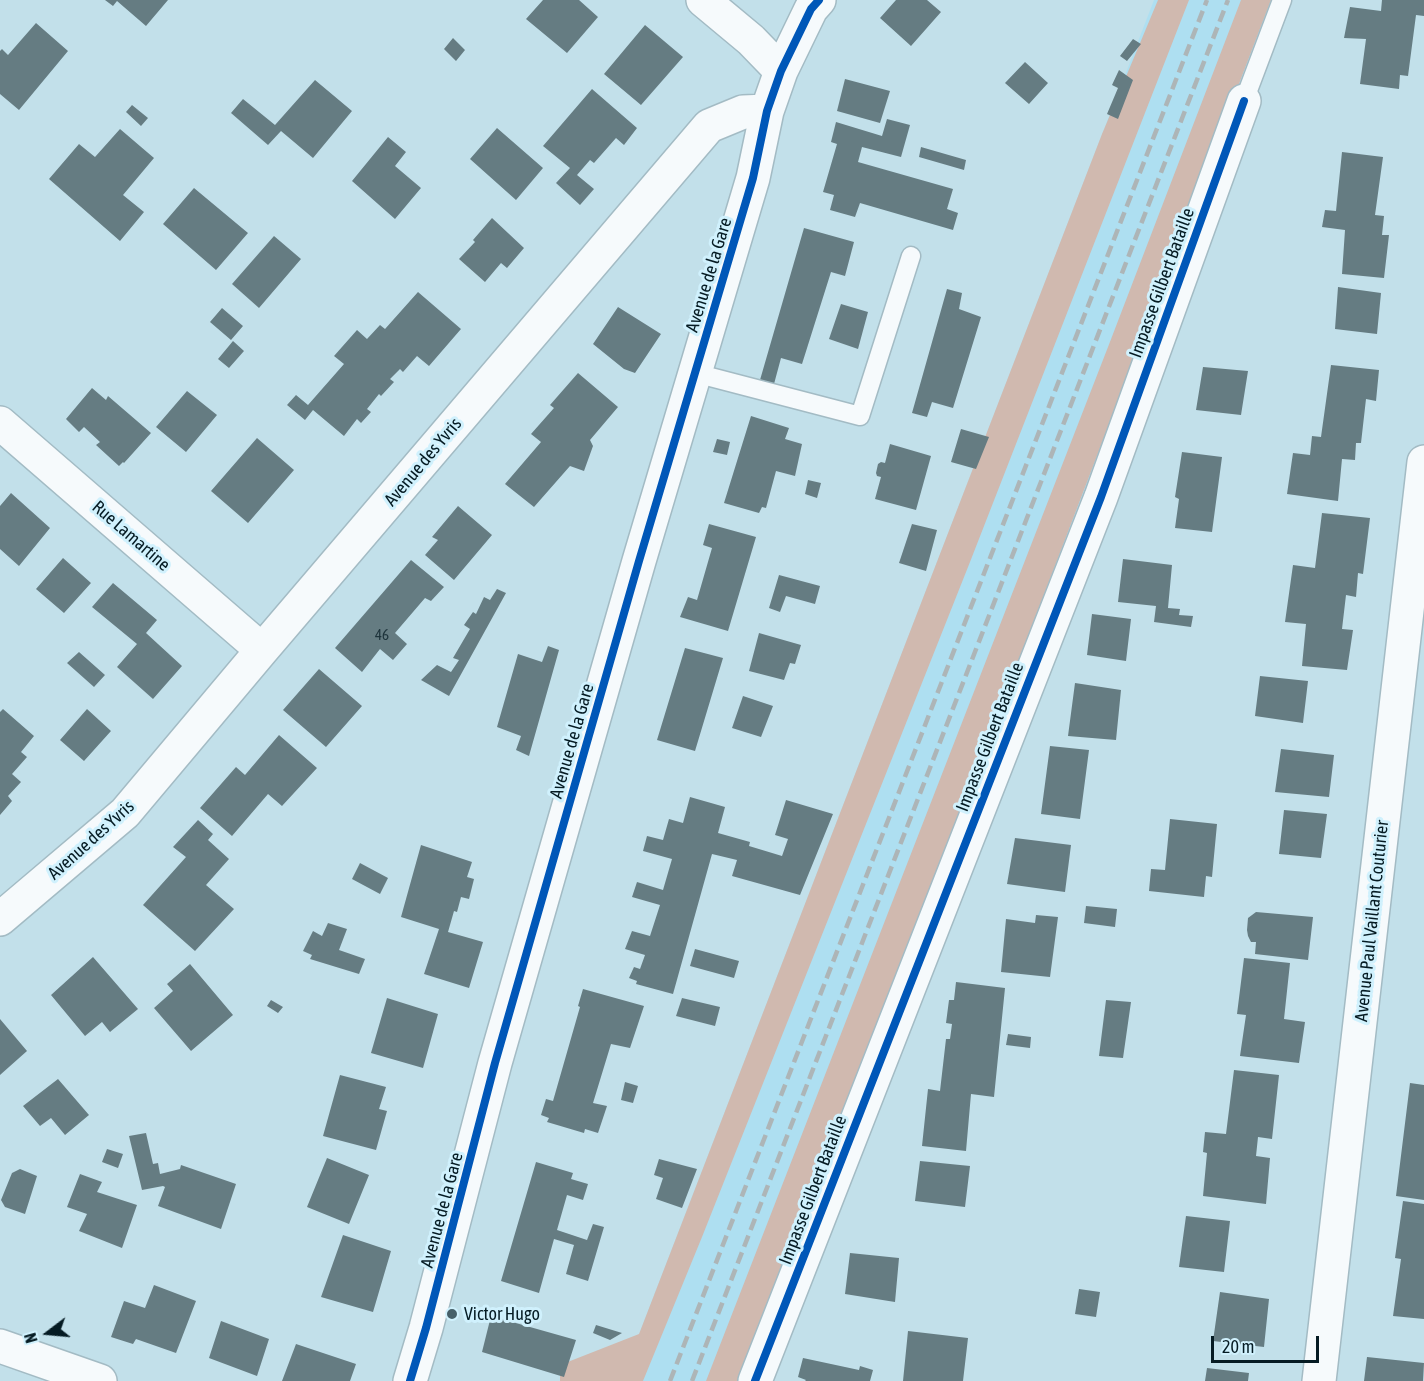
<!DOCTYPE html>
<style>
body{margin:0}
#map{position:relative;width:1424px;height:1381px;overflow:hidden;background:#c2e0ea;font-family:"Asap Condensed",sans-serif}
canvas{display:block}
.north{position:absolute;left:18px;top:1303px;width:60px;height:60px;-webkit-text-stroke:4px #d0f1fd;paint-order:stroke;rotate:254deg;font-size:16px;font-weight:700;line-height:24px;text-align:center;color:#051b23}
.north::after{content:'';display:block;margin:auto;width:21px;height:27px;background:#051b23;clip-path:polygon(50% 0,100% 100%,50% 72%,0 100%)}
.scale{position:absolute;left:1211px;top:1336px;width:108px;height:27px;box-sizing:border-box;border:3px solid #051b23;border-top:0;padding-left:8px;font-size:18px;line-height:21px;white-space:nowrap;color:#051b23;-webkit-text-stroke:4px #d0f1fd;paint-order:stroke}
</style>
<div id="map">
<canvas width="1424" height="1381"></canvas>
<div class="north">N</div>
<div class="scale">20 m</div>
</div>
<script>
const g = document.querySelector('canvas').getContext('2d');
g.lineJoin = 'round';
function fill(path, color) { g.fillStyle = color; g.fill(path, 'evenodd'); }
const poly = rows => new Path2D(rows.map(r => 'M' + r).join(''));
function trace(path, color, width, dash) { g.strokeStyle = color; g.lineWidth = width; g.lineCap = dash ? 'butt' : 'round'; g.setLineDash(dash || []); g.stroke(path); }
function write(font, color, halo, rows, align = 'center') {
  g.font = font + ' "Asap Condensed",sans-serif'; g.lineWidth = 6; g.setLineDash([]); g.textBaseline = 'middle'; g.strokeStyle = halo; g.fillStyle = color; for (const [text, x, y, turn = 0] of rows) {
    g.save(); g.translate(x, y); g.rotate((+turn || 0) * Math.PI / 180); g.textAlign = isNaN(turn) ? turn : align; if (halo) g.strokeText(text, 0, 0); g.fillText(text, 0, 0); g.restore();
  }
}
fill(poly([
 [1154,0,1271,0,751,1373,742,1381,621,1381]
]), '#aedff1');
fill(poly([
 [1158,0,1189,0,970,562,702,1237,643,1381,560,1381,560,1365,639,1334,1102,134],
 [1241,0,1271,0,745,1378,742,1381,706,1381,1108,347]
]), '#d0b9af');
fill(poly([
 [105,0,168,0,146,26,117,1,113,6],
 [543,0,579,0,598,17,567,53,526,19],
 [896,0,927,0,941,12,911,46,880,18],
 [1382,0,1424,0,1424,16,1416,15,1408,76,1400,75,1399,89,1360,84,1366,39,1344,38,1350,7,1381,11],
 [36,23,68,51,19,110,0,94,0,51,2,49,8,55],
 [645,25,683,57,641,105,604,74],
 [453,38,465,50,456,61,444,49],
 [1133,39,1141,44,1127,61,1120,56],
 [1025,62,1048,83,1029,104,1005,83],
 [1119,70,1133,80,1118,119,1107,114,1118,88,1112,85],
 [845,79,890,91,880,123,837,111],
 [315,80,352,111,313,158,281,131,268,145,231,113,243,99,275,125],
 [592,89,637,128,624,145,616,138,594,163,590,160,577,175,594,189,580,205,556,183,570,168,543,146],
 [132,105,148,118,141,126,126,112],
 [887,119,910,125,901,157,862,147,858,162,953,189,947,209,958,213,953,230,860,203,855,217,830,210,834,195,823,192,837,144,831,142,836,122,882,136],
 [497,128,543,168,516,200,470,159],
 [120,129,154,158,123,195,144,212,120,241,49,179,79,144,95,157],
 [388,137,406,152,395,166,421,188,395,219,352,181],
 [921,147,966,160,964,170,919,157],
 [1342,152,1383,157,1375,215,1384,216,1382,235,1389,235,1384,278,1342,274,1345,230,1322,227,1325,210,1336,211],
 [194,188,248,233,216,270,163,224],
 [492,218,524,248,507,268,501,263,485,282,459,259,475,242,473,240],
 [804,228,854,242,845,276,831,272,802,364,781,358,774,384,760,380],
 [274,236,301,259,259,308,232,284],
 [1338,287,1381,293,1377,334,1335,329],
 [947,289,962,293,959,309,981,317,953,408,932,402,927,417,912,413],
 [418,292,461,329,429,366,417,356,403,372,400,369,390,379,394,382,381,396,379,394,367,409,371,412,361,423,357,419,344,436,313,410,305,420,287,405,296,395,308,405,344,364,334,356,357,330,367,339,380,325,385,329],
 [841,304,868,312,858,349,829,339],
 [618,307,661,334,635,373,624,369,593,344],
 [222,308,243,326,231,340,210,322],
 [233,341,244,351,229,368,218,359],
 [1331,365,1379,370,1376,401,1366,399,1361,443,1356,443,1355,460,1342,459,1338,501,1287,494,1293,453,1310,455,1312,436,1321,437],
 [1203,367,1248,371,1241,415,1196,410],
 [578,373,618,407,590,440,593,446,584,471,570,466,534,507,505,484,541,442,531,434,554,408,550,405],
 [92,388,106,400,108,396,151,433,124,463,123,462,119,466,96,445,100,442,84,427,79,432,66,419],
 [187,391,217,415,186,452,156,427],
 [751,416,789,428,785,439,802,444,795,476,776,471,766,508,762,507,759,513,724,503],
 [961,429,989,437,976,469,951,462],
 [257,438,294,470,248,523,211,491],
 [717,439,730,442,727,455,713,452],
 [890,444,931,456,916,510,875,499,881,477,877,476,876,473,878,464,881,462,885,463],
 [1182,452,1222,457,1212,532,1175,528,1179,499,1175,497],
 [808,480,821,483,817,498,805,494],
 [11,493,50,528,19,566,0,549,0,506],
 [458,506,492,535,454,580,425,555,438,540,432,537],
 [1322,513,1370,518,1363,574,1358,573,1356,597,1346,595,1342,629,1353,630,1347,670,1302,666,1306,624,1285,622,1293,565,1315,568],
 [709,524,756,537,728,631,680,617,688,597,697,600,712,548,703,545],
 [912,524,937,530,926,571,899,563],
 [63,558,91,583,64,613,36,589],
 [1123,559,1172,565,1168,608,1180,609,1179,615,1193,616,1191,627,1154,622,1156,606,1118,602],
 [411,560,444,587,431,601,425,598,395,633,407,644,393,660,380,649,362,672,335,648],
 [779,575,820,586,815,604,786,596,780,612,769,608],
 [113,583,157,620,146,633,182,666,153,699,117,667,137,644,92,607],
 [497,589,506,593,449,696,421,680,437,665,451,672,459,660,453,658,470,629,464,625,473,612,476,614,484,597,490,600],
 [1092,614,1131,619,1126,661,1087,655],
 [759,633,801,645,795,664,790,663,784,680,749,671],
 [548,646,559,650,529,756,516,750,521,736,497,727,518,654,542,662],
 [685,648,723,658,695,751,657,740],
 [79,652,105,675,94,687,67,663],
 [319,669,362,706,326,747,283,710],
 [1260,676,1308,681,1303,723,1255,716],
 [1075,683,1121,690,1116,740,1068,736],
 [743,696,773,706,761,737,732,728],
 [3,709,34,736,21,752,27,757,12,774,21,782,8,796,12,801,0,815,0,712],
 [87,709,111,731,84,761,60,740],
 [279,735,317,768,282,806,268,794,232,836,200,808,236,767,245,775],
 [1050,746,1089,750,1080,819,1041,814],
 [1281,749,1334,755,1329,797,1275,792],
 [690,797,725,807,718,833,750,842,749,846,782,856,788,839,775,835,786,800,833,814,800,895,732,876,737,860,712,854,673,994,636,984,637,981,629,978,634,967,640,969,645,955,625,949,632,931,650,936,660,905,632,897,637,882,663,890,672,859,643,851,647,836,663,840,669,819,683,823],
 [1284,810,1327,814,1321,858,1279,854],
 [1170,819,1217,824,1212,877,1206,876,1204,897,1149,891,1151,869,1165,870],
 [198,820,213,834,208,840,229,859,206,885,234,909,195,951,143,905,186,857,173,847],
 [1015,838,1071,845,1065,892,1007,884],
 [421,845,472,862,467,877,474,879,469,899,461,897,457,912,454,911,448,932,483,942,469,988,424,974,439,929,401,917],
 [360,863,388,878,380,894,352,879],
 [1086,906,1117,909,1115,927,1084,923],
 [1256,912,1313,917,1308,960,1255,954,1256,942,1251,942,1248,936,1247,930,1248,918],
 [1036,915,1058,917,1050,977,1001,972,1006,919,1035,923],
 [328,923,347,929,339,950,365,959,359,974,310,959,312,955,303,951,313,931,322,936],
 [695,949,739,961,734,978,690,966],
 [93,957,138,1009,110,1032,102,1022,85,1036,51,995],
 [1244,958,1290,963,1284,1019,1305,1022,1299,1063,1240,1056,1246,1015,1237,1014],
 [190,964,233,1015,191,1051,154,1008,173,991,167,984],
 [956,982,1005,988,994,1097,971,1094,966,1151,922,1146,928,1089,940,1091,946,1039,950,1039,952,1024,946,1023,949,1000,954,1000],
 [583,989,644,1006,630,1048,611,1044,593,1103,607,1106,598,1133,585,1129,584,1133,547,1122,549,1118,541,1115,546,1099,553,1101,580,1007,578,1006],
 [387,998,438,1014,423,1068,371,1053],
 [682,998,720,1007,715,1026,676,1016],
 [271,1000,283,1007,278,1013,267,1006],
 [1106,1000,1131,1002,1123,1058,1099,1056],
 [0,1019,27,1051,0,1075],
 [1008,1034,1031,1037,1030,1048,1006,1045],
 [1234,1070,1279,1075,1272,1139,1258,1137,1256,1156,1270,1158,1266,1204,1203,1196,1207,1153,1203,1152,1205,1132,1226,1134],
 [340,1075,386,1087,379,1109,387,1111,376,1150,323,1136],
 [58,1079,89,1115,65,1135,51,1118,40,1126,23,1106],
 [625,1082,638,1086,633,1103,621,1100],
 [1410,1083,1424,1085,1424,1200,1396,1196],
 [146,1133,153,1164,158,1163,160,1174,180,1169,181,1165,236,1184,221,1229,158,1206,165,1187,163,1186,142,1190,129,1136],
 [107,1149,123,1154,118,1168,102,1162],
 [327,1158,369,1175,349,1224,307,1207],
 [659,1159,697,1169,682,1208,656,1199,663,1178,654,1175],
 [920,1161,970,1166,965,1207,915,1201],
 [536,1162,573,1173,571,1179,588,1184,583,1200,567,1195,557,1230,587,1240,593,1224,604,1227,588,1281,566,1274,574,1245,554,1239,539,1293,501,1281],
 [20,1169,37,1176,25,1214,5,1207,1,1200,12,1173],
 [80,1174,102,1182,97,1192,137,1205,122,1248,79,1231,87,1214,67,1207],
 [1403,1201,1424,1204,1424,1319,1393,1316,1401,1259,1395,1258],
 [1186,1216,1230,1221,1224,1272,1179,1267],
 [343,1235,391,1251,373,1312,321,1297],
 [850,1253,899,1258,895,1302,845,1294],
 [154,1285,196,1301,176,1353,136,1339,133,1344,111,1337,124,1301,145,1308],
 [1079,1289,1100,1292,1096,1317,1075,1314],
 [1220,1292,1269,1299,1264,1347,1213,1341],
 [491,1316,576,1340,564,1377,482,1352],
 [221,1321,269,1339,257,1376,209,1358],
 [596,1325,622,1333,610,1340,593,1333],
 [908,1331,968,1338,963,1381,903,1381],
 [296,1344,356,1364,350,1381,282,1381],
 [1367,1357,1424,1363,1423,1381,1364,1381],
 [803,1358,859,1370,860,1366,873,1370,870,1381,805,1381,806,1380,798,1377],
 [1207,1368,1249,1373,1248,1381,1205,1381]
]), '#657c82');
const lane = poly([
 [1244,101,1282,0],
 [695,373,860,416,911,256]
]);
const street = poly([
 [703,0,751,40,781,71],
 [0,423,262,650],
 [0,919,125,813,262,650,709,126,743,112,767,111],
 [0,1346,100,1381],
 [410,1381,426,1328,495,1063,639,561,753,178,767,111,781,71,811,9,819,0],
 [755,1381,1101,497,1244,101],
 [1319,1381,1424,462]
]);
trace(lane, '#a3bbc4', 21);
trace(street, '#a3bbc4', 36);
trace(lane, '#f6fafc', 18);
trace(street, '#f6fafc', 33);
trace(poly([
 [670,1381,1207,0],
 [692,1381,1228,0]
]), '#adb5b7', 4.5, [12, 6]);
trace(poly([
 [410,1381,426,1328,495,1063,639,561,753,178,767,111,781,71,811,9,819,0],
 [755,1381,1101,497,1244,101]
]), '#0057b8', 8);
for (const [x, y, r, color] of [
 [452,1314,6,"#476069"]
]) { const dot = new Path2D(); dot.arc(x, y, r, 0, 2 * Math.PI); g.fillStyle = color; g.fill(dot); trace(dot, '#d0f1fd', 2); }
write('15px', '#1d333b', null, [
 ["46",382,635]
]);
write('18px', '#051b23', '#d0f1fd', [
 ["Avenue de la Gare",709,275,-73],
 ["Impasse Gilbert Bataille",1162,283,-70],
 ["Avenue des Yvris",423,462,-50],
 ["Rue Lamartine",131,536,41],
 ["Impasse Gilbert Bataille",990,737,-69],
 ["Avenue de la Gare",572,741,-74],
 ["Avenue des Yvris",91,840,-42],
 ["Avenue Paul Vaillant Couturier",1372,921,-84],
 ["Impasse Gilbert Bataille",813,1190,-69],
 ["Avenue de la Gare",442,1210,-75]
]);
write('18px', '#051b23', '#d0f1fd', [
 ["Victor Hugo",464,1314]
], 'left');
</script>
